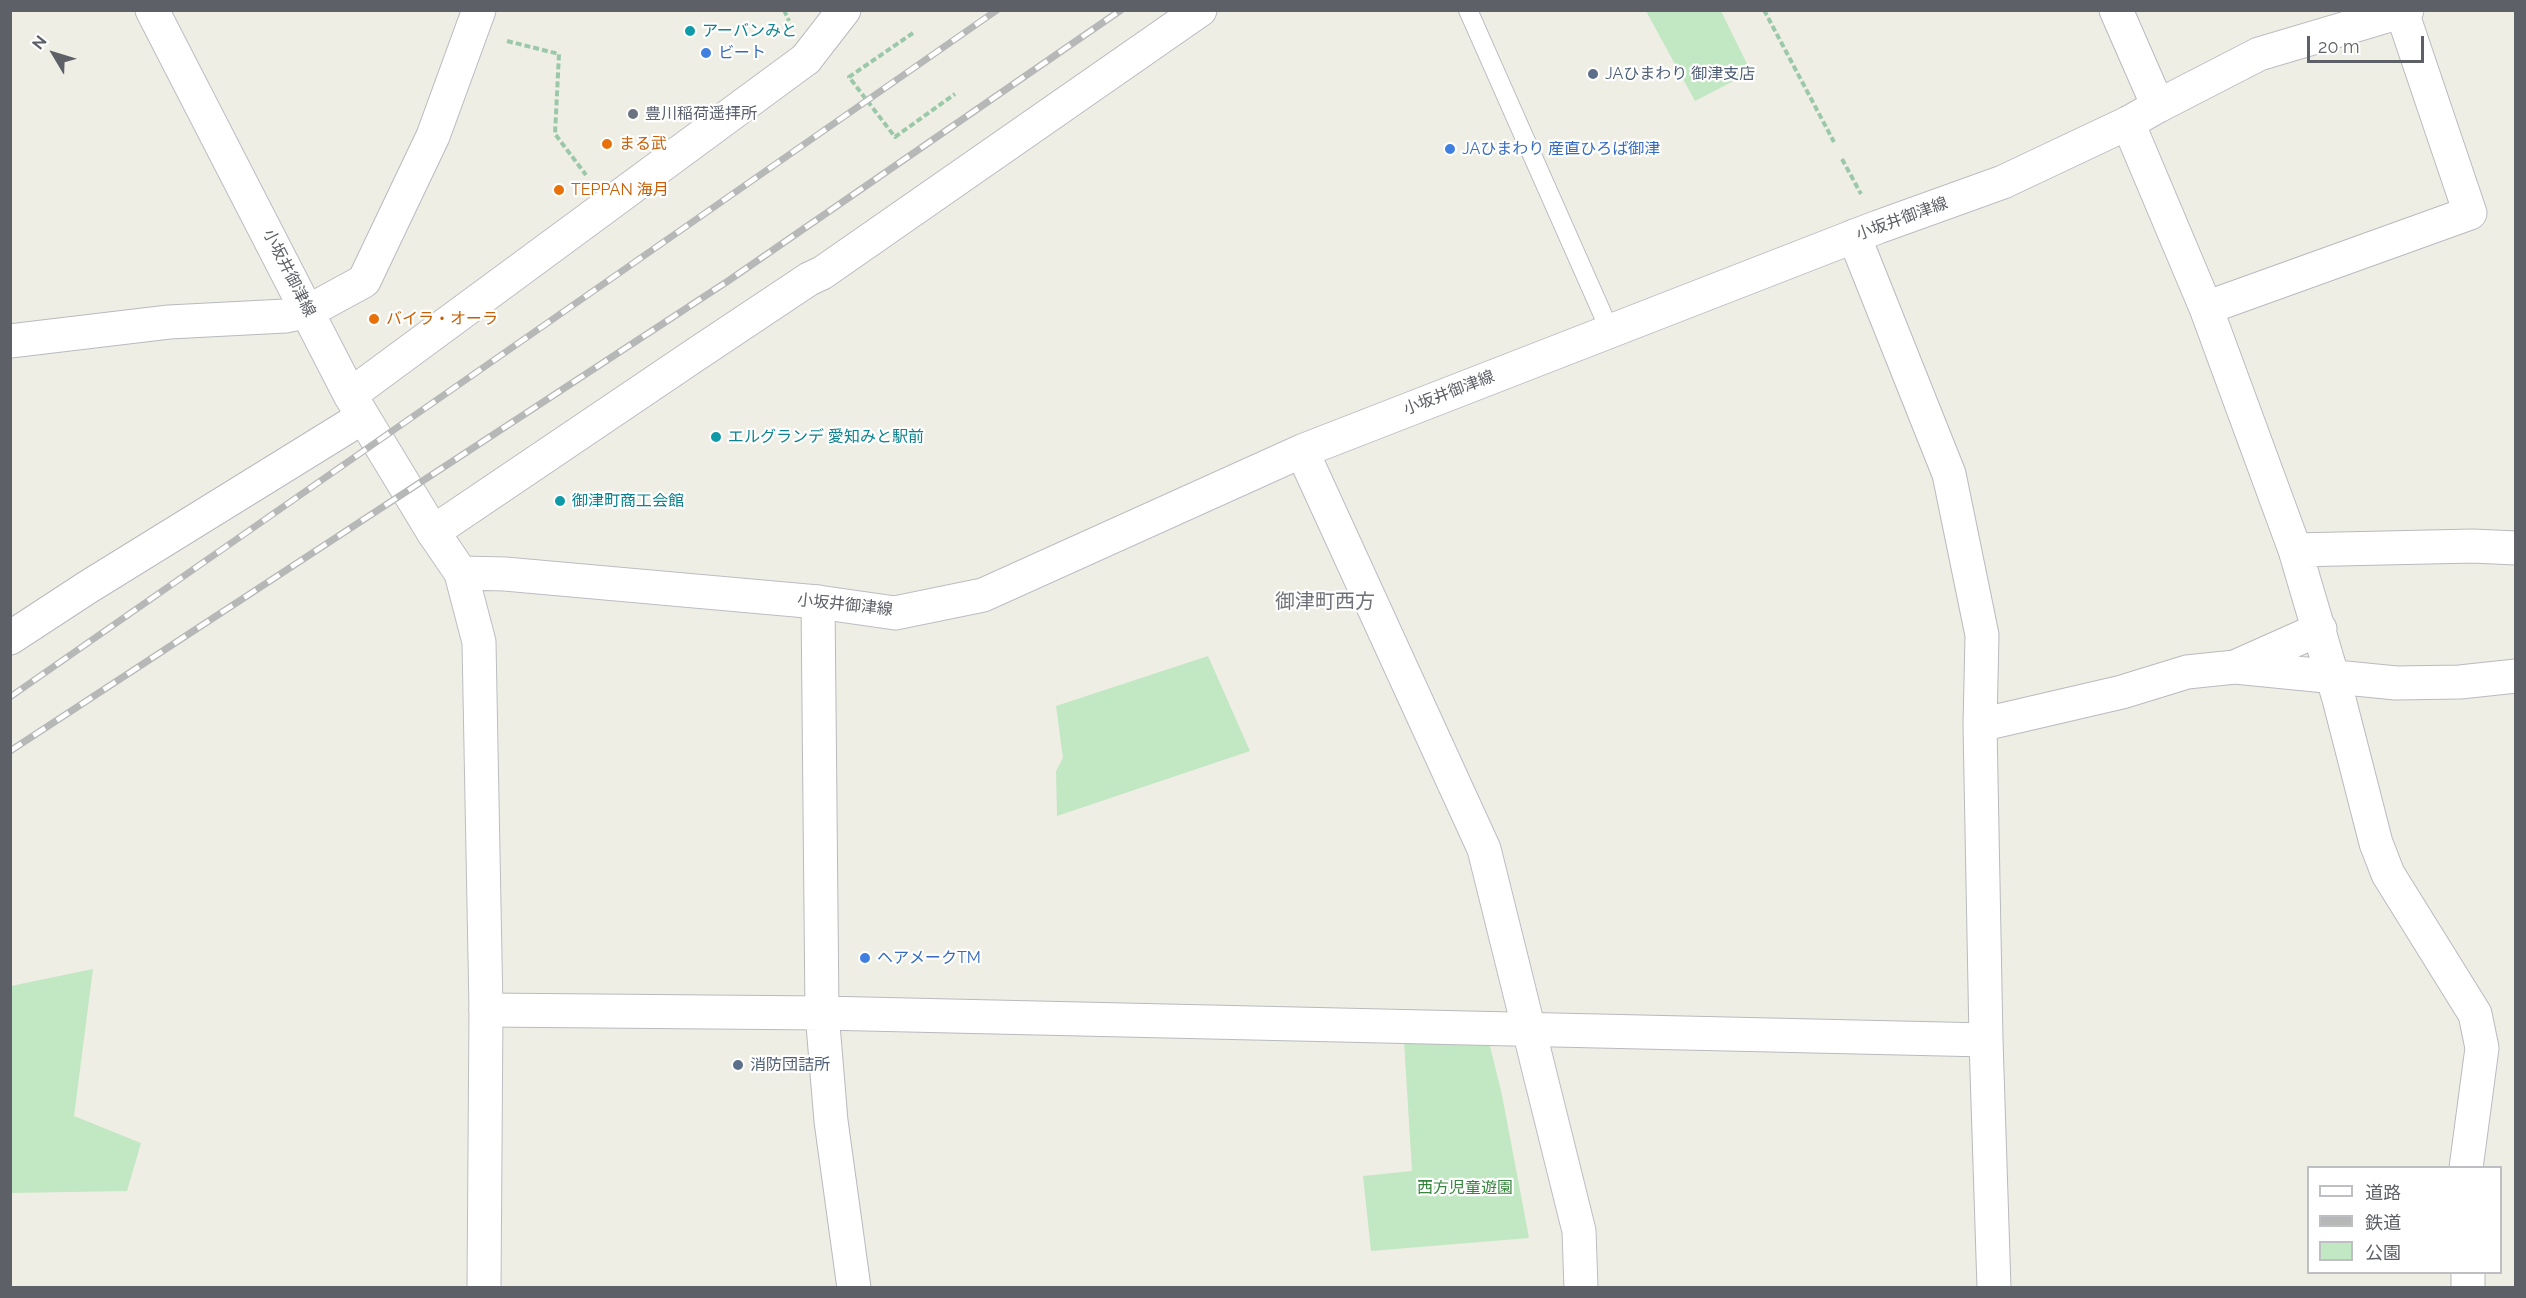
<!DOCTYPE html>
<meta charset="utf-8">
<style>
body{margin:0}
#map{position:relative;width:2526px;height:1298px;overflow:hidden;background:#efeee5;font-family:Raleway,"Noto Sans JP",sans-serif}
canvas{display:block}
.frame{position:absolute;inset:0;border:12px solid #5d6066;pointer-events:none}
.legend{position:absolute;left:2307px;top:1166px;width:195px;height:108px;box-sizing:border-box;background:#fff;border:2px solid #bebfc2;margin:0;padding:8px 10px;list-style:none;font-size:18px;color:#5d6066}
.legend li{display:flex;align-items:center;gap:12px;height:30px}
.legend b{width:30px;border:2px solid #bebfc2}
.north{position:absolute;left:24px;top:24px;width:60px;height:60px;-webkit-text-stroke:4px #fff;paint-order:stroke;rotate:308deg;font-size:16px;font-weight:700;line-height:24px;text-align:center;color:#5d6066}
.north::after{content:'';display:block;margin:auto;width:21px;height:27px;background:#5d6066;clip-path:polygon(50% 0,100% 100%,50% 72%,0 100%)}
.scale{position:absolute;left:2307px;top:36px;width:117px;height:27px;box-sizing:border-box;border:3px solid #5d6066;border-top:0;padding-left:8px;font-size:18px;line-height:21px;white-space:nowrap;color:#5d6066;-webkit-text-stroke:4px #fff;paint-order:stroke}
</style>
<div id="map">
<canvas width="2526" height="1298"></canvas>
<div class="frame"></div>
<ul class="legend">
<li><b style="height:8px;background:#fff"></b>道路</li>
<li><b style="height:8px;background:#b6b7b7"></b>鉄道</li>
<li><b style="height:16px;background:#c2e7c3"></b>公園</li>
</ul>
<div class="north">N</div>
<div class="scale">20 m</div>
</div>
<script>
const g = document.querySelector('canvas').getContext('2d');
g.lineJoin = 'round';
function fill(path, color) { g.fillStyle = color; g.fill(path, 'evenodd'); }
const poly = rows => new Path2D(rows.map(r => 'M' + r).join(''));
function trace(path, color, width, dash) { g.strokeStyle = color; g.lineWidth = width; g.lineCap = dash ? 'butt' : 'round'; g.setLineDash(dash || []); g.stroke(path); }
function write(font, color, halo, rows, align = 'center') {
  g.font = font + ' Raleway,"Noto Sans JP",sans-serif'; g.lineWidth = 4.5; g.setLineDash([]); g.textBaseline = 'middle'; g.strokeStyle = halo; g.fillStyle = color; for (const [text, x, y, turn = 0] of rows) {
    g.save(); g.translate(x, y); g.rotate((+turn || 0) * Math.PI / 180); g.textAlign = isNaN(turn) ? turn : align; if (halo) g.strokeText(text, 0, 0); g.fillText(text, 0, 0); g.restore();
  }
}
fill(poly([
 [1646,11,1721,11,1751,72,1695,101],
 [1208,656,1250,751,1057,816,1056,771,1063,758,1056,706],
 [93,969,74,1116,141,1143,127,1191,11,1193,11,986],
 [1404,1041,1489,1042,1502,1095,1529,1238,1371,1251,1363,1176,1412,1171]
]), '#c2e7c3');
const lane = poly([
 [1468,10,1610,331]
]);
const street = poly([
 [2116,10,2158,106],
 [806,59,844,10],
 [2128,123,2206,308,2295,550,2339,699,2376,843,2388,874,2475,1014,2482,1048,2466,1168],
 [1854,236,1949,474,1982,635,1980,725,1986,1040,1994,1288],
 [2206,308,2470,213,2402,12],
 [10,341,169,322,285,316,309,311,364,281,433,136,479,10],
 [433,532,695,355,809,279,822,273,1200,10],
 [2295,550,2473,546,2516,548],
 [818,602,822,1013,831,1121,854,1288],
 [10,638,88,587,363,417],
 [2237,666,2320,629],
 [1980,725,2122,692,2187,672,2235,667,2396,683,2460,682,2516,676],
 [486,1010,822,1013,1986,1040],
 [2468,1272,2468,1288]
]);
const secondary = poly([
 [152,10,350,395,433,532,461,573,479,642,486,1010,484,1288],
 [350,395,806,59],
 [1302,451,1484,849,1579,1231,1581,1288],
 [461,573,505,574,818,602,895,613,983,595,1302,451,1878,227,2003,182,2128,123,2158,106,2259,54,2407,10]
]);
trace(lane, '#b8babf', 20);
trace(street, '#b8babf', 35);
trace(secondary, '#bbbdc3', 35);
trace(poly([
 [784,10,789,21],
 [1764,10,1834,142],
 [913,33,849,77,895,137,955,94],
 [507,41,559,54,555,134,586,175],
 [1842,159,1861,194]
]), '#9bc8a9', 4, [6, 3]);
trace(lane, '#fff', 18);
trace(street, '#fff', 33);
trace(secondary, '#fff', 33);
const rail = poly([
 [10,697,997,10],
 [10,751,728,281,1121,10]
]);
trace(rail, '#b6b7b7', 7);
trace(rail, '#fff', 4.5, [14]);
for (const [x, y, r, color] of [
 [690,31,6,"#0f9aa8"],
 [706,53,6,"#3f7fe0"],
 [1593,74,6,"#5c6f8a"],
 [633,114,6,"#6b7280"],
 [607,144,6,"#e8710a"],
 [1450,149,6,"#3f7fe0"],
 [559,190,6,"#e8710a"],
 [374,319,6,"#e8710a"],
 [716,437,6,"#0f9aa8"],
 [560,501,6,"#0f9aa8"],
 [865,958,6,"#3f7fe0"],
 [738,1065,6,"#5c6f8a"]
]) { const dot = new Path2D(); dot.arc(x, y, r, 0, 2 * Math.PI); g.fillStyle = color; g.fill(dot); trace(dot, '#fff', 2); }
write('16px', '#0d838f', '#fff', [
 ["アーバンみと",702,31],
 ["エルグランデ 愛知みと駅前",728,437],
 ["御津町商工会館",572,501]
], 'left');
write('16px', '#366cbe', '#fff', [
 ["ビート",718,53],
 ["JAひまわり 産直ひろば御津",1462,149],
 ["ヘアメークTM",877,958]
], 'left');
write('16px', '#4e5e75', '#fff', [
 ["JAひまわり 御津支店",1605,74],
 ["消防団詰所",750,1065]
], 'left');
write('16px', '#5b616d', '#fff', [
 ["豊川稲荷遥拝所",645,114]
], 'left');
write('16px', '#c56008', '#fff', [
 ["まる武",619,144],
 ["TEPPAN 海月",571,190],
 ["バイラ・オーラ",386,319]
], 'left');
write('16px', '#5d6066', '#fff', [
 ["小坂井御津線",1902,219,-20],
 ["小坂井御津線",289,273,63],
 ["小坂井御津線",1449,393,-21],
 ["小坂井御津線",845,605,6]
]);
write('16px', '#35853c', '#fff', [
 ["西方児童遊園",1465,1188]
]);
write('20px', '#6e7278', '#fff', [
 ["御津町西方",1325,602]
]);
</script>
